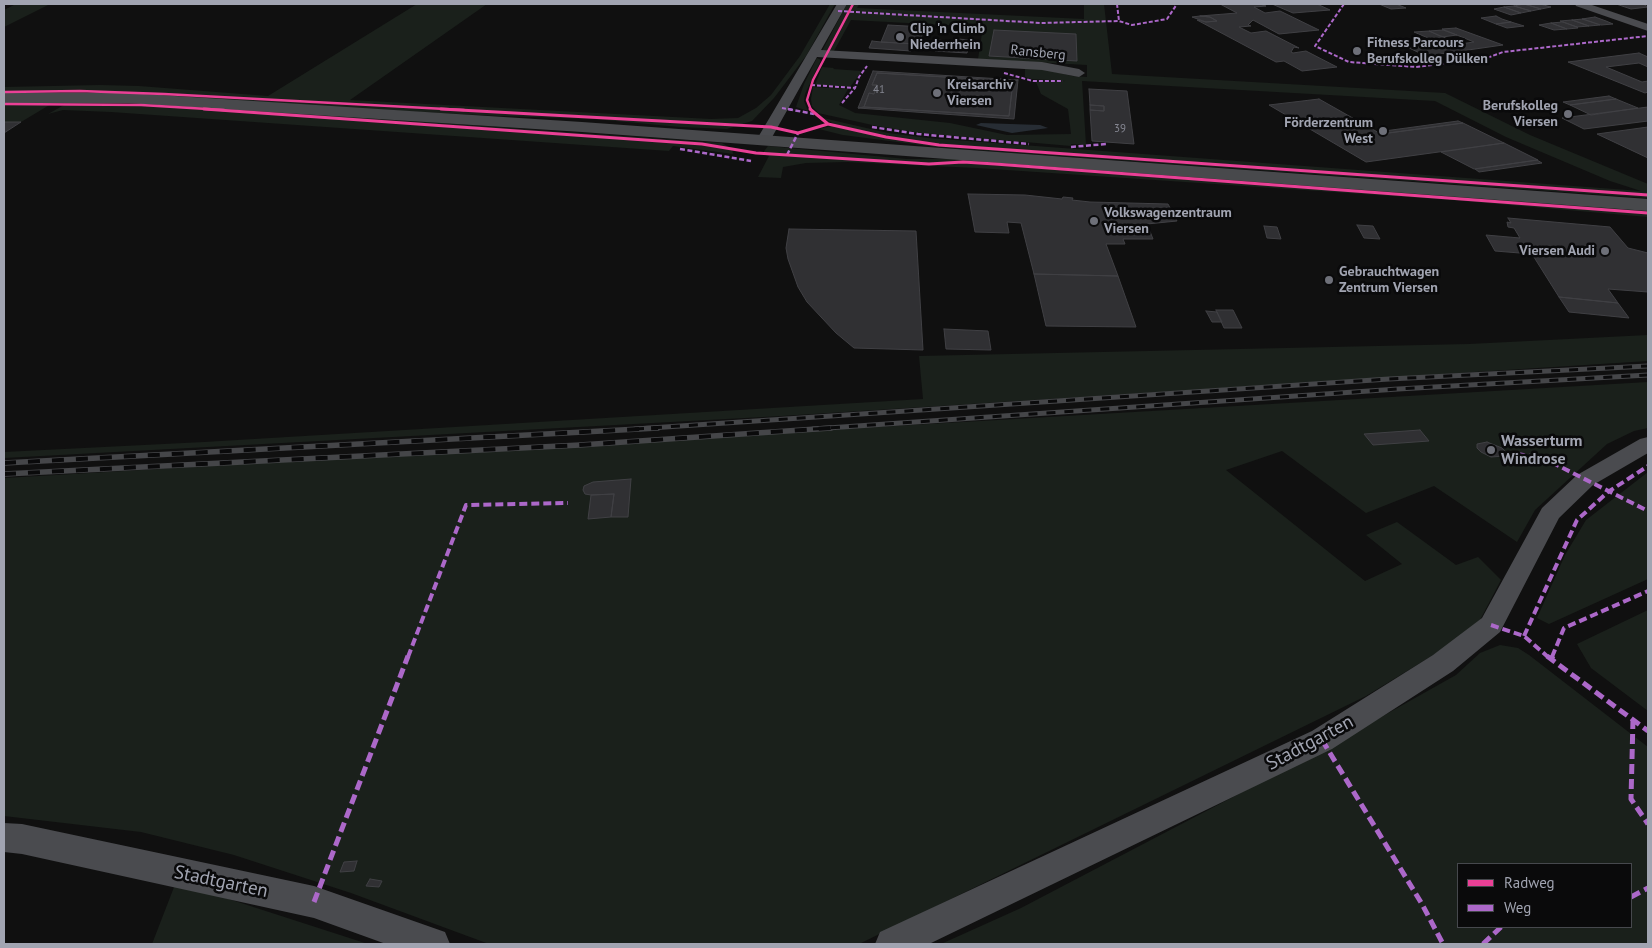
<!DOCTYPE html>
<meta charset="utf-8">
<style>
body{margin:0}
#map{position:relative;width:1652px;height:948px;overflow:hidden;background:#101010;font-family:"PT Sans",sans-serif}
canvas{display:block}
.frame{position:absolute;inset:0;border:5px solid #a1a4b1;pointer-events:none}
.legend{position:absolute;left:1457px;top:863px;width:175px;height:65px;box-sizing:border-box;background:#0a0a0b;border:1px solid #46484d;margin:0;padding:6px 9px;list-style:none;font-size:15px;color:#a1a4b1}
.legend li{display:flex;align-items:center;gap:10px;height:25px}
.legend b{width:25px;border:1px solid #46484d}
</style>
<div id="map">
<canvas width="1652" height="948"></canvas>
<div class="frame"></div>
<ul class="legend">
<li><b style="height:6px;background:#ea4096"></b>Radweg</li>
<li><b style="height:6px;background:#ac68c9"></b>Weg</li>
</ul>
</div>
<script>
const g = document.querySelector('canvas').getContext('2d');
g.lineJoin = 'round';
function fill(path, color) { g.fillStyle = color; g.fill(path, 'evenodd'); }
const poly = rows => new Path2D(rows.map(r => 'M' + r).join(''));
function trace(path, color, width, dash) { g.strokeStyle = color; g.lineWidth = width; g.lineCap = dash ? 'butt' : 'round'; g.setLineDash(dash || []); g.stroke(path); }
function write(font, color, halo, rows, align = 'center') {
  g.font = font + ' "PT Sans",sans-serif'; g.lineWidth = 5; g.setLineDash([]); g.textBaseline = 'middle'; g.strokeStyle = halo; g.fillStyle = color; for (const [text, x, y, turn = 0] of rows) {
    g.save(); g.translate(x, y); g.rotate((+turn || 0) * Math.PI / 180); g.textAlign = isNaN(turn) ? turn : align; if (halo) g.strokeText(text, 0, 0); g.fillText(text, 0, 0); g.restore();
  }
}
fill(poly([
 [16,4,50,4,4,27,4,10],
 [417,4,487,4,350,100,711,119,738,118,756,108,771,95,800,56,830,4,835,4,806,56,774,98,752,121,727,129,680,127,594,119,500,116,62,94,4,94,4,87,100,85,139,86,268,96],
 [847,4,859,4,857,8,1084,19,1084,4,1104,4,1112,74,1445,93,1530,135,1648,184,1648,198,936,147,843,135,819,129,836,125,823,118,888,133,928,138,1641,191,1610,181,1506,137,1435,101,1082,81,1086,145,1071,144,1071,146,921,133,877,126,818,113,812,106,811,99,813,87,848,89,839,105,855,113,950,123,1007,135,1071,134,1068,109,1041,94,1036,82,1066,81,1031,79,1025,77,1025,69,1028,68,1043,69,1072,76,1087,77,1087,65,978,59,983,27,851,20,834,51,822,51],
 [817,58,821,60,805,94,804,101,808,111,796,107,804,84],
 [822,67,834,68,833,69,862,71,850,87,815,85],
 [96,99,722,143,732,149,733,154,673,146,669,151,111,112,63,110,48,114,73,100],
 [42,100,51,101,51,104,21,122,4,122,4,102],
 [768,146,907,159,958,159,1648,210,1648,217,1452,200,977,168,847,162,806,163,783,167,781,178,758,177,769,156,762,154],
 [1648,335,1648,361,782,416,4,458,4,452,204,442,923,399,919,356,1469,344],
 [1648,382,1648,428,1634,431,1607,444,1535,510,1517,542,1434,486,1366,513,1282,451,1226,470,1365,581,1402,564,1366,535,1397,522,1456,565,1478,557,1501,580,1480,620,1448,646,1366,696,859,944,489,944,351,893,234,855,141,832,4,816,4,478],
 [1648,472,1648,579,1549,624,1537,618,1565,555,1586,520],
 [1648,610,1648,711,1591,668,1577,644],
 [1500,645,1518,648,1529,655,1648,747,1648,944,941,944,1021,908,1319,752,1456,675,1480,653],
 [1458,864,1631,864,1631,927,1458,927],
 [176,882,368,944,152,944]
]), '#1a201b');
fill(poly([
 [981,123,1040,125,1048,128,1012,133,976,125]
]), '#272d34');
const building = poly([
 [1220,4,1263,4,1262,5,1266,6,1254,7,1265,13,1280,11,1319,30,1279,34,1253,20,1248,25,1251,26,1239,27,1251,33,1266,31,1299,48,1294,47,1291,52,1293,53,1306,51,1337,67,1302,71,1284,61,1276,62,1197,20,1206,22,1217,21,1210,17,1200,16,1237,13,1220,4],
 [1272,4,1317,4,1330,10,1293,13,1272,4],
 [1379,4,1396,4,1406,8,1391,9,1379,4],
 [1524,4,1541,9,1531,11,1514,6,1524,4],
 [1524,4,1540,4,1551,7,1541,9,1524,4],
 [1616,4,1643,4,1648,7,1631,9,1616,4],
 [1514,6,1531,11,1521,13,1504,7,1514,6],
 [1504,7,1521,13,1511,15,1494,9,1504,7],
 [1200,16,1210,17,1217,21,1206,22,1192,17,1200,16],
 [1496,16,1502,19,1511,22,1496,24,1481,18,1496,16],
 [1595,17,1606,21,1613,24,1601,25,1582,19,1595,17],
 [1583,19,1600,25,1589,26,1572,20,1583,19],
 [1572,20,1589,26,1577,27,1560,21,1572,20],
 [1511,22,1524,26,1507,28,1496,24,1511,22],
 [1563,22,1577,27,1578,28,1567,29,1551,23,1563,22],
 [1551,23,1567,29,1554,30,1539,25,1551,23],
 [888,25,925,27,919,44,881,42,888,25],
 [1456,28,1503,45,1426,56,1405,46,1440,43,1414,32,1429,31,1460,44,1474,42,1442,29,1456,28],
 [994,30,1076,34,1077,61,989,56,994,30],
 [1443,30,1457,35,1442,37,1429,31,1443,30],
 [958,39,970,40,967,53,935,51,938,40,957,42,958,39],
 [872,41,881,42,914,44,911,51,869,48,872,41],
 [1639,53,1648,57,1648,67,1639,63,1606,67,1642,82,1648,81,1648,92,1645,93,1568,62,1639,53],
 [873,71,1018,80,1013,81,877,73,872,85,877,85,874,94,869,93,864,107,858,108,873,71],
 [877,73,1013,81,1009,116,864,107,869,93,874,94,877,85,872,85,877,73],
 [1018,80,1014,119,858,108,864,107,1009,116,1013,81,1018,80],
 [1089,89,1127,91,1134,144,1092,141,1090,110,1104,111,1104,106,1090,105,1089,89],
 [1609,96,1616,99,1570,105,1563,102,1609,96],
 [1319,99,1381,134,1463,123,1504,143,1366,162,1269,105,1319,99],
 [1616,99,1638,108,1591,115,1570,105,1616,99],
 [1090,105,1104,106,1104,111,1090,110,1090,105],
 [1648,107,1648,121,1584,129,1562,118,1648,107],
 [1458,121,1463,123,1381,134,1377,132,1458,121],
 [4,122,21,122,4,133,4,122],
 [1648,127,1648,158,1597,134,1648,127],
 [1504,143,1538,160,1474,169,1441,152,1504,143],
 [1537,160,1542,163,1479,172,1475,169,1537,160],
 [968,194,1025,195,1062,199,1063,197,1073,198,1072,200,1090,202,1168,204,1177,221,1147,224,1153,239,1123,239,1125,244,1106,244,1118,276,1034,274,1021,223,1007,222,1009,233,975,232,968,194],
 [1508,218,1610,227,1628,248,1648,253,1648,292,1608,289,1618,303,1559,297,1532,254,1495,251,1486,235,1520,238,1514,228,1508,227,1507,222,1511,223,1508,218],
 [1357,225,1373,226,1380,239,1364,238,1357,225],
 [1264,226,1277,227,1281,239,1267,238,1264,226],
 [789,229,916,231,923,350,854,348,836,333,807,302,798,287,788,259,786,248,789,229],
 [1034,274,1118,276,1136,327,1046,326,1034,274],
 [1559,297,1618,303,1629,318,1569,312,1559,297],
 [1216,310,1233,310,1242,328,1224,328,1216,310],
 [1206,311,1217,312,1222,322,1212,322,1206,311],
 [944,329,988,331,991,350,946,349,944,329],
 [1420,430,1429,441,1373,445,1364,434,1420,430],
 [1487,442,1502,448,1505,451,1504,456,1491,457,1481,452,1477,448,1477,444,1487,442],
 [631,479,628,517,611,517,614,494,591,495,585,494,583,490,584,486,593,482,631,479],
 [614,494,611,517,588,519,591,495,614,494],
 [357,861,354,871,340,872,344,862,357,861],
 [370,879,382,881,379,887,366,886,370,879]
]);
fill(building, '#303033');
trace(building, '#404044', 1);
fill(poly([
 [837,4,847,4,821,50,1042,62,1079,69,1085,73,1079,77,1042,70,817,57,771,139,764,143,759,142,757,139,837,4],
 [1575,4,1589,4,1648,24,1648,31,1576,6,1575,4],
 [1648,437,1648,453,1593,485,1559,518,1500,632,1453,671,1332,749,929,944,875,944,880,932,1312,731,1433,655,1482,618,1542,508,1577,475,1640,439,1648,437],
 [4,823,22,824,314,886,445,932,450,944,386,944,314,918,22,854,4,852,4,823]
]), '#4a4b4f');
fill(poly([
 [4,93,128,93,582,122,1648,199,1648,211,582,132,128,103,4,103,4,93]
]), '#48494c');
const railFar1 = poly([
 [635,429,1389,379,1648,366],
 [813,429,1398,389,1648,375]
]);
const rail = poly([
 [4,463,658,428],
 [4,474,580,445,831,428]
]);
trace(railFar1, '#454649', 5);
trace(rail, '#454649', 5.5);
trace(railFar1, '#0a0a0b', 3, [9]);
trace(rail, '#0a0a0b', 4, [12]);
trace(poly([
 [1117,4,1119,21],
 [1344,4,1315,46,1349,62,1416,67,1487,58,1503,52,1648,36],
 [838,11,1041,23,1119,21,1132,25,1167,19,1177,4],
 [1004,73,1033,81,1063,81],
 [811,85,855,88],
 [842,103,855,88,859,77,867,66],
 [782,108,794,110]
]), '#ac68c9', 2, [4, 2]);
trace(poly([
 [788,109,814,114],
 [872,127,918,134,1029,144],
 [1071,147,1106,144],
 [680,149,751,161],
 [787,155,798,133]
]), '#ac68c9', 2.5, [5, 2.5]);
trace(poly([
 [1517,454,1543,458,1648,511],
 [1491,625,1524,636,1548,657],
 [1524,636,1577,520,1608,492,1648,466],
 [408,657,466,505,568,503],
 [1552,657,1564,628,1648,591]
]), '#ac68c9', 4, [8, 4]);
trace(poly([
 [1547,656,1648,731],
 [1551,660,1553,656],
 [1633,719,1631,799,1648,824],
 [1322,740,1422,904,1443,944],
 [1631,897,1648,888],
 [314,902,408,656],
 [1483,944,1501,927]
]), '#ac68c9', 5, [10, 5]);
trace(poly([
 [4,92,80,91,164,94,464,110],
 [4,104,141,105,224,110],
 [811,110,807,100,813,80,853,4]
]), '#ea4096', 2.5);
trace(poly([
 [204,109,702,144,756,153,929,164,963,162,995,164,1648,213],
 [441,109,771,127,798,133,828,124,886,137,939,145,1648,195],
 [810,109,828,124]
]), '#ea4096', 3);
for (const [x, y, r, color] of [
 [900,37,5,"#6e7079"],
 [1357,51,5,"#6e7079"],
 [937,93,5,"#6e7079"],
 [1568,114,5,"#6e7079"],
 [1383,131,5,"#6e7079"],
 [1094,221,5,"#6e7079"],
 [1605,251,5,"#6e7079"],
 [1329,280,5,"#6e7079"],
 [1491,450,5,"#6e7079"]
]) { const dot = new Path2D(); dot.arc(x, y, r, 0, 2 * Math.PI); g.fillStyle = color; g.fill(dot); trace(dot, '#0a0a0b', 2); }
write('11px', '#858792', null, [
 ["41",879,90],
 ["39",1120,129]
]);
write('bold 14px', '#a1a4b1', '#0a0a0b', [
 ["Clip 'n Climb",910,29],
 ["Niederrhein",910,45],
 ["Fitness Parcours",1367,43],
 ["Berufskolleg Dülken",1367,59],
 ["Kreisarchiv",947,85],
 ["Viersen",947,101],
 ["Berufskolleg",1558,106,"right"],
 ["Viersen",1558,122,"right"],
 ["Förderzentrum",1373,123,"right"],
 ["West",1373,139,"right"],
 ["Volkswagenzentraum",1104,213],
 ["Viersen",1104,229],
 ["Viersen Audi",1595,251,"right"],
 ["Gebrauchtwagen",1339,272],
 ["Zentrum Viersen",1339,288]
], 'left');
write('14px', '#a1a4b1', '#0a0a0b', [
 ["Ransberg",1038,53,6]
]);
write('bold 16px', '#a1a4b1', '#0a0a0b', [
 ["Wasserturm",1501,441],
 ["Windrose",1501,459]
], 'left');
write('19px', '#a1a4b1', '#0a0a0b', [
 ["Stadtgarten",1310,743,-28],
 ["Stadtgarten",221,882,12]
]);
</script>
